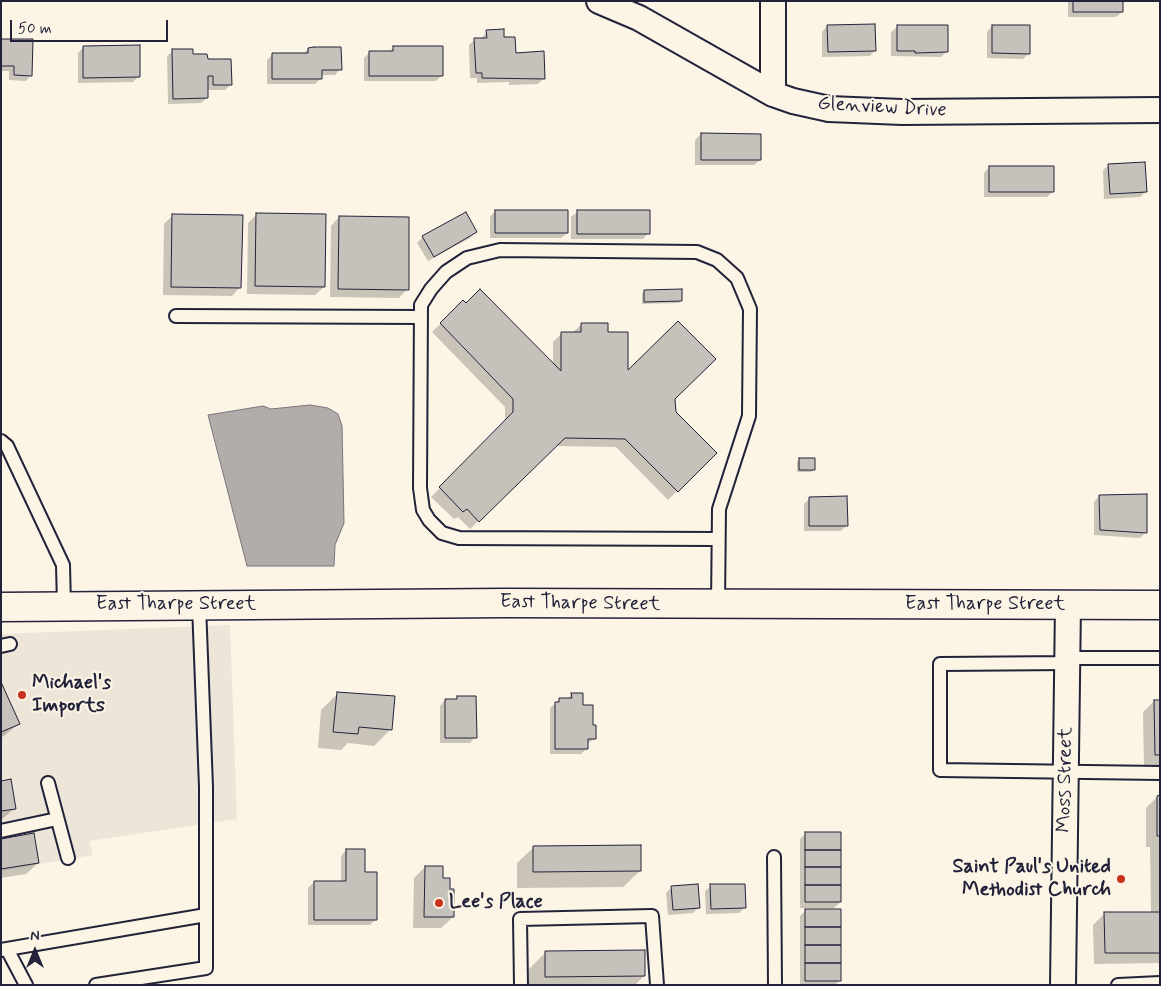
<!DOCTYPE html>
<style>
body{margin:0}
#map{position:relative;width:1161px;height:986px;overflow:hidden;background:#fcf5e5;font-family:Mynerve,sans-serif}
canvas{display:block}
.frame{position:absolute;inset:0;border:2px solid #22223b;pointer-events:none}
.north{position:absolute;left:10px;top:926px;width:50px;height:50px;-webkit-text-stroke:4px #fcf5e5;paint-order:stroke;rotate:0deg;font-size:14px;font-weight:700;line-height:20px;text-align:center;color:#22223b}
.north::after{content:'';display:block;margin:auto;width:18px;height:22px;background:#22223b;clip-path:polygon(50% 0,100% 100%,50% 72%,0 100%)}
.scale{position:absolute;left:10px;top:20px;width:158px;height:22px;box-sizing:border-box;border:2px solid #22223b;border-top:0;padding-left:6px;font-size:15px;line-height:18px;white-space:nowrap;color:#22223b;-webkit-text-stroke:4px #fcf5e5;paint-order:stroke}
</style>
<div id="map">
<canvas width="1161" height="986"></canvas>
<div class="frame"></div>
<div class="north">N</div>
<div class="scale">50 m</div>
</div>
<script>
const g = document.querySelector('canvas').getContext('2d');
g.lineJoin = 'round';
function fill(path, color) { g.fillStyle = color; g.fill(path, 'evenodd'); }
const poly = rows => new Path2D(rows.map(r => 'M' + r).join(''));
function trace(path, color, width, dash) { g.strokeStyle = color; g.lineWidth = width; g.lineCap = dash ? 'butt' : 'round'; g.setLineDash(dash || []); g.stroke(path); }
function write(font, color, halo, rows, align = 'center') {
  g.font = font + ' Mynerve,sans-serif'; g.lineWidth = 4; g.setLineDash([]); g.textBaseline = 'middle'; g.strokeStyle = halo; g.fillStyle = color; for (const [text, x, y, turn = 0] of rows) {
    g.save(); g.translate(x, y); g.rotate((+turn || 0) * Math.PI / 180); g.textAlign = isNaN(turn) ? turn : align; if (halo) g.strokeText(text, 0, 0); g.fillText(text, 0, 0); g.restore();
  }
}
fill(poly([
 [230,625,237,819,89,841,93,855,1,871,1,634]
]), '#ece5d8');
const water = poly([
 [310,405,328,408,338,414,342,426,344,523,335,545,334,566,247,566,208,415,263,406,271,409,310,405]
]);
fill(water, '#b2adab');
trace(water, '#78757e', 1);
fill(poly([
 [1068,1,1122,1,1122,12,1116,17,1068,17],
 [827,26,875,50,870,56,822,57,822,32],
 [992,26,1029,53,1023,59,987,58,987,32],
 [897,27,947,51,941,57,891,56,891,32],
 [487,31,503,38,515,54,544,78,538,84,509,85,509,82,477,83,477,78,470,78,469,45,475,39,481,39],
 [1,40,31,75,26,81,9,80,9,71,1,71],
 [84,47,139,76,133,82,78,83,78,53],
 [394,47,442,75,436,81,364,81,364,58,369,53,389,52],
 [308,49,340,69,335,75,320,75,320,79,315,84,267,84,267,60,273,54,303,54],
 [173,51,206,60,231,84,225,90,207,90,207,98,201,103,168,104,167,56],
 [701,134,760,160,754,165,695,165,695,140],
 [1109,165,1145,192,1140,197,1104,199,1103,170],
 [989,167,1052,192,1047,197,984,197,984,173],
 [495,211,567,233,561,238,490,238,490,217],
 [577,212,648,233,643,239,571,239,571,217],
 [173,215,240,287,232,296,163,295,164,224],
 [256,215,324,287,315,295,247,294,248,223],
 [339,217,407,289,399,298,330,297,331,226],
 [475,232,470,238,428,261,417,243,423,237],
 [644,291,681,301,679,303,642,304,642,294],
 [463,302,553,364,553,342,562,333,572,333,582,324,607,333,626,373,674,399,675,412,715,453,668,500,616,447,555,446,470,529,458,517,454,519,431,497,505,422,505,407,432,332],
 [799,459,814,470,811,472,797,472,797,462],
 [1099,496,1146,532,1140,538,1094,535,1094,502],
 [810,498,846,526,841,531,804,531,804,504],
 [1,685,19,724,1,738],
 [338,693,391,729,374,746,348,743,341,750,318,748,321,710],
 [572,694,591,726,595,738,587,744,587,748,581,754,550,754,550,708,560,699,567,699],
 [457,697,475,737,470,743,440,743,440,706,445,700,454,700],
 [1154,701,1160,701,1160,766,1144,766,1143,712],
 [1,782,14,809,1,820],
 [1157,797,1160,797,1160,963,1094,964,1093,925,1105,913,1151,913,1150,847,1146,847,1146,808],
 [806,833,840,902,834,908,800,908,800,839],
 [1,840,38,863,26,874,1,878],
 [534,847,640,871,623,887,517,888,517,863],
 [346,850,363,873,375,920,370,925,308,925,308,888,314,882,341,882,341,856],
 [425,867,441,879,449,890,453,917,441,928,413,928,414,878],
 [711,886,744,908,739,913,706,914,705,891],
 [672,887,698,908,693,913,668,915,666,893],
 [806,910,840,980,835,985,800,985,800,916],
 [546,952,644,976,635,985,529,985,529,969]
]), '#0003');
const building = poly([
 [1073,1,1123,1,1123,12,1073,12,1073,1],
 [875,24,876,51,828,52,827,25,875,24],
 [897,25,948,25,948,52,915,53,915,51,897,51,897,25],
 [992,25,1030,25,1030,54,992,53,992,25],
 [504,29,504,37,515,37,516,53,544,51,545,79,482,78,482,73,476,73,474,38,487,38,486,30,504,29],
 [1,39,33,39,32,76,14,75,14,66,1,66,1,39],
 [140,45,140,77,83,78,83,46,140,45],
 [393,46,443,46,443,76,369,76,369,51,393,51,393,46],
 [314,47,341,47,342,70,322,70,322,79,272,79,272,53,308,53,308,48,314,47],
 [172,49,193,49,193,54,207,54,208,59,231,59,232,85,213,85,213,76,208,76,208,98,173,99,172,49],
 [701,133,761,134,761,160,701,160,701,133],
 [1145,162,1147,192,1110,194,1108,164,1145,162],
 [989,166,1054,166,1054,192,989,192,989,166],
 [495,210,568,210,568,233,495,233,495,210],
 [577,210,650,210,650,234,577,234,577,210],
 [466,212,477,232,434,257,422,236,466,212],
 [256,213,326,214,325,287,255,286,256,213],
 [172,214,243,215,241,288,171,287,172,214],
 [339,216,409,217,409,290,338,289,339,216],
 [480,289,561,371,561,332,581,332,581,323,608,323,608,332,628,332,628,370,678,321,716,359,675,399,676,412,717,453,678,492,625,439,565,438,479,522,467,509,463,512,439,487,513,412,513,399,440,323,463,300,466,303,480,289],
 [682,289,682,301,644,302,644,290,682,289],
 [799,458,815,458,815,470,799,470,799,458],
 [1147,494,1147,533,1100,530,1099,495,1147,494],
 [847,496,848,526,809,526,809,497,847,496],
 [1,682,20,724,1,732,1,682],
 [337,692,395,696,392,730,359,727,358,734,333,732,337,692],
 [571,693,583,693,583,705,593,705,593,725,596,725,596,739,588,739,588,749,555,749,555,702,559,702,559,698,572,698,571,693],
 [457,696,476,696,477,738,445,738,445,699,457,699,457,696],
 [1154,700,1160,700,1160,755,1155,755,1154,700],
 [11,779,16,809,1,811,1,781,11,779],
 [1160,795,1160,836,1157,836,1157,796,1160,795],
 [805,832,841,832,841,850,805,850,805,832],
 [34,833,39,863,1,869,1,839,34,833],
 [641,845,641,871,533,872,533,846,641,845],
 [346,849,365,849,365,872,377,872,377,920,314,920,314,881,346,881,346,849],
 [805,850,841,850,841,867,805,867,805,850],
 [425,866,443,866,443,878,450,878,450,889,454,889,454,917,424,917,425,866],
 [805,867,841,867,841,885,805,885,805,867],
 [698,884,700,908,673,910,671,886,698,884],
 [710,884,745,884,746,908,711,909,710,884],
 [805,885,841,885,841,902,805,902,805,885],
 [805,909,841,909,841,927,805,927,805,909],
 [1104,912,1160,912,1160,953,1105,953,1104,912],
 [805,927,841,927,841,945,805,945,805,927],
 [805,945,841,945,841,963,805,963,805,945],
 [645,950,645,976,545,977,545,951,645,950],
 [805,963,841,963,841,981,805,981,805,963]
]);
fill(building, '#c6c1bb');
trace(building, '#22223b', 1);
const service = poly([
 [176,316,421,317],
 [1,441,7,446,63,565,64,605],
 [717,539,459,538,442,533,429,520,423,510,420,488,421,305,431,289,446,272,467,258,500,250,697,252,717,260,737,278,750,309,749,416,719,509,718,605],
 [1,646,10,644],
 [1068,658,1160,658],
 [1068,663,940,664,940,770,1160,773],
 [48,783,68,858],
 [1,831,57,819],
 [774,857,775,985],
 [7,949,26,985],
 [1,950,206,915],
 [96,985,206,968,206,787,199,605],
 [521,985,520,919,652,916,657,985],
 [1118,985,1160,983]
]);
const minor = poly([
 [599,1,639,18,773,94,793,101,829,109,902,112,1160,110],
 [773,1,773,94],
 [1063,985,1068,604]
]);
const secondary = poly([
 [1,607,504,603,1160,605]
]);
trace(service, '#22223b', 16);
trace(minor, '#22223b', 28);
trace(secondary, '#22223b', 31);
trace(service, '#fcf5e5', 12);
trace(minor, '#fcf5e5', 24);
trace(secondary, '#fcf5e5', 28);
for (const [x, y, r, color] of [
 [22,695,5,"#c8321e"],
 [1121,879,5,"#c8321e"],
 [439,903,5,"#c8321e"]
]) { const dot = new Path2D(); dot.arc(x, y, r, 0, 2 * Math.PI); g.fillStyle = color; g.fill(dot); trace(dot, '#fcf5e5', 2); }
write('20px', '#22223b', '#fcf5e5', [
 ["Glenview Drive",882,108,3],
 ["East Tharpe Street",580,604,1],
 ["East Tharpe Street",176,605],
 ["East Tharpe Street",985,605],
 ["Moss Street",1066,780,-89]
]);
write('bold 20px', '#22223b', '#fcf5e5', [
 ["Michael's",32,684],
 ["Imports",32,707],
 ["Saint Paul's United",1111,868,"right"],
 ["Methodist Church",1111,891,"right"],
 ["Lee's Place",449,903]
], 'left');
</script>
